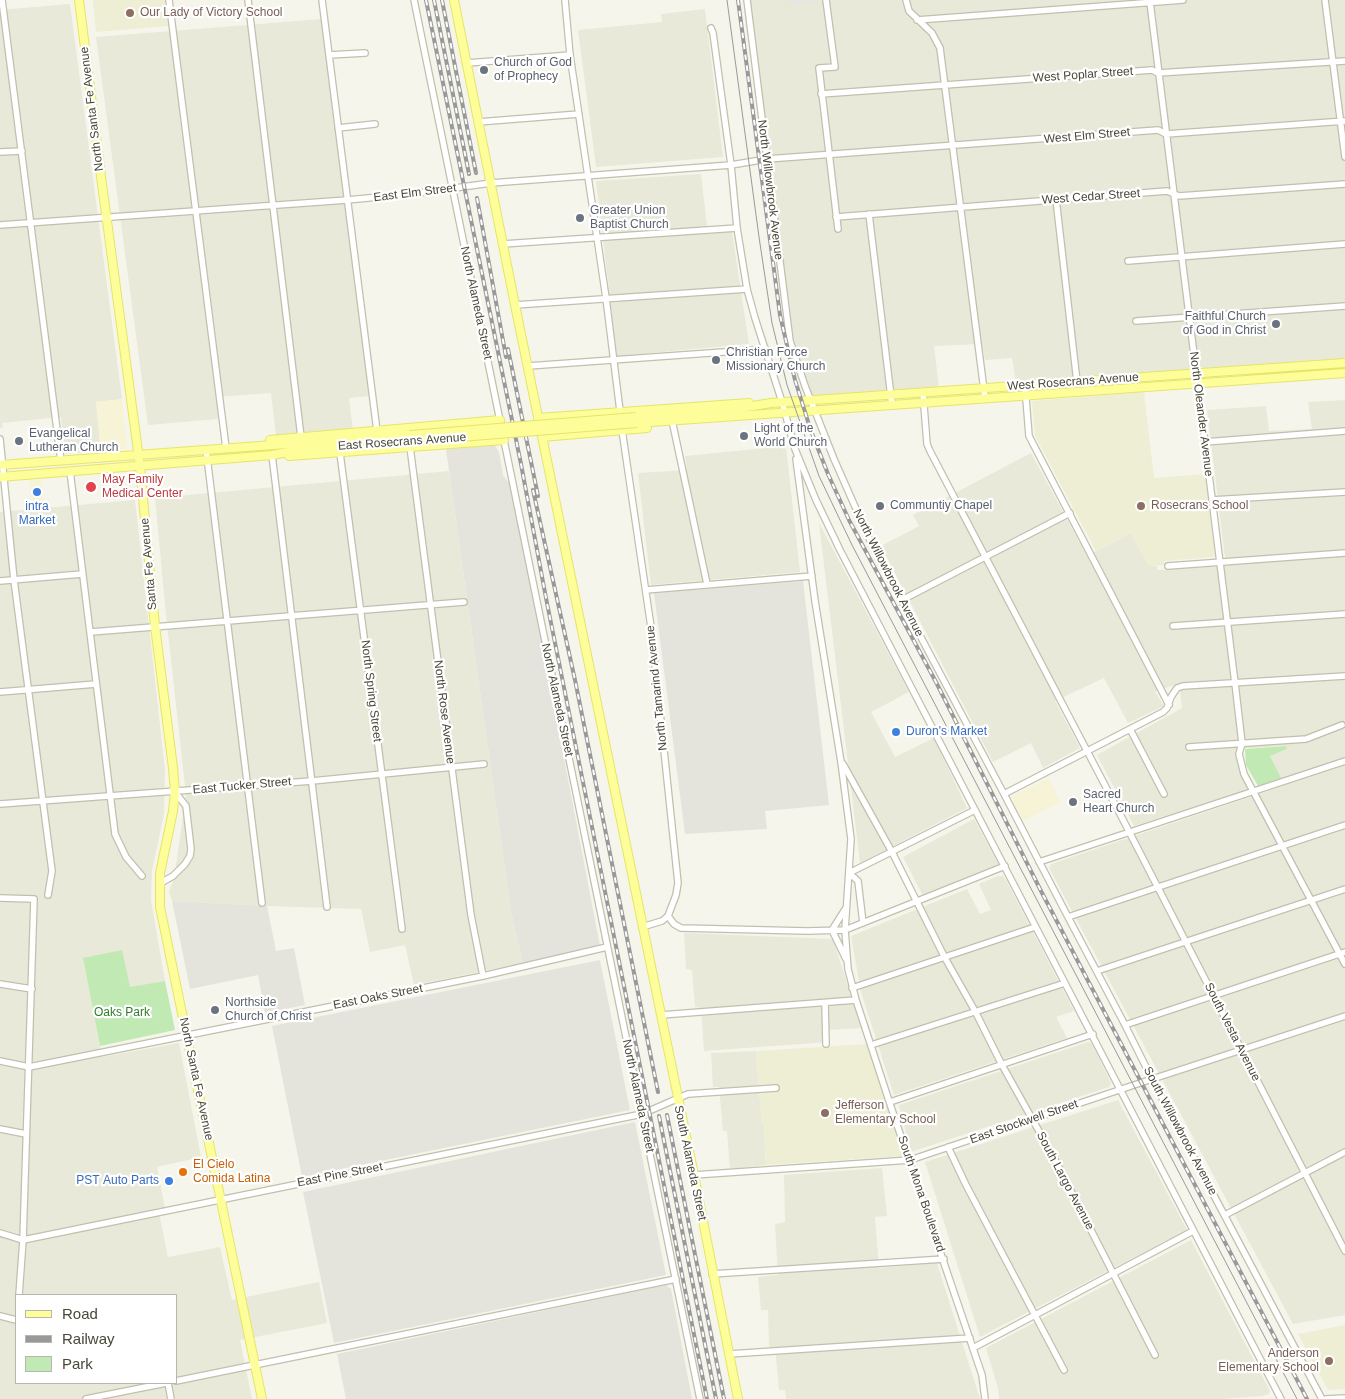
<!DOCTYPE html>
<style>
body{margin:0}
#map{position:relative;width:1345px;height:1399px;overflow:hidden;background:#f5f5eb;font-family:Arial,sans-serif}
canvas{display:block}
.legend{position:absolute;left:15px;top:1294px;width:162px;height:90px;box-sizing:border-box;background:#fff;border:1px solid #b7b6af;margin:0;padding:6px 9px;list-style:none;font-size:15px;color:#4a4838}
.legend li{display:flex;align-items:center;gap:10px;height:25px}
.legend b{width:25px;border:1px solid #b7b6af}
</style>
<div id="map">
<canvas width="1345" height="1399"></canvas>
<ul class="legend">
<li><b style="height:6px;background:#fdfe9a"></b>Road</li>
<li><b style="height:6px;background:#999"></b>Railway</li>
<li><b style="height:14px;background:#c1e9b4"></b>Park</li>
</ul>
</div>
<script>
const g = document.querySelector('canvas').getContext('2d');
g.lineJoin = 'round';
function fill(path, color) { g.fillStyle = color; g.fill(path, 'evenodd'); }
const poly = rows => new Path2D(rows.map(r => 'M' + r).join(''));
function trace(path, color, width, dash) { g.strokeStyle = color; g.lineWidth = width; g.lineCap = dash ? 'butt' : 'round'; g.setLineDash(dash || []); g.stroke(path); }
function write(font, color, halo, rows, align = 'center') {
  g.font = font + ' Arial,sans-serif'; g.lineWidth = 4.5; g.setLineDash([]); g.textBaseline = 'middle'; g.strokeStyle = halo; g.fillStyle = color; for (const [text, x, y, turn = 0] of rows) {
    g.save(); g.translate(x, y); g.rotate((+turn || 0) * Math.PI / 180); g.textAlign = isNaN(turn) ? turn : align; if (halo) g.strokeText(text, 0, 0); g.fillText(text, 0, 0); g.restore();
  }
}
fill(poly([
 [750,0,1345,0,1345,359,1016,382,1012,358,985,360,982,344,934,346,939,388,812,396,792,333],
 [70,4,122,399,96,402,101,451,65,454,61,417,2,423,3,428,0,428,0,10],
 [705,9,723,157,596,167,578,30,662,22,661,14],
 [322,19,370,396,349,398,353,431,276,436,271,393,216,397,218,419,148,425,96,37],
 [701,174,708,234,732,232,749,344,617,356,596,181],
 [1345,400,1345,1315,1293,1324,1049,868,1051,864,1283,786,1269,756,1287,749,1286,746,1236,749,1239,766,1249,789,1134,826,1097,755,1182,708,1179,683,1155,692,1164,706,1128,723,1104,678,1055,701,1080,748,1043,768,1031,743,993,762,881,546,919,526,913,515,1031,453,1087,556,1131,533,1149,566,1157,566,1157,570,1226,566,1207,410,1266,406,1269,431,1312,429,1308,402],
 [786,446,800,572,651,585,638,473,687,470,685,456],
 [449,471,511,912,523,963,414,985,405,945,370,952,361,909,267,906,172,901,169,891,174,879,186,795,166,615,155,498],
 [135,500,165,770,164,814,152,871,151,900,165,981,130,988,83,958,102,1057,179,1043,201,1157,157,1167,165,1208,158,1208,168,1257,220,1247,232,1300,319,1282,327,1323,240,1340,252,1399,0,1399,0,512],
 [16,1295,176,1295,176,1383,16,1383],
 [819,523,909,692,871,712,895,757,934,738,967,808,860,863],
 [974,819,999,865,923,896,903,857],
 [998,876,1003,876,1006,880,1074,1011,1056,1017,1067,1038,894,1095,861,992,851,936,967,889,980,914,991,910,979,884],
 [684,933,833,939,861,1028,829,1030,829,1042,704,1051,701,1008,695,1007,692,970,686,969],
 [1088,1042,1092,1044,1111,1083,1109,1087,911,1152,899,1105],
 [756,1051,762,1125,764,1125,766,1165,730,1169,727,1131,723,1131,719,1087,713,1087,711,1053],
 [1118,1100,1187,1230,980,1337,925,1162],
 [882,1168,887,1216,875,1217,879,1268,937,1263,980,1399,786,1399,785,1390,779,1390,775,1347,769,1347,768,1310,761,1310,758,1277,778,1275,775,1224,785,1222,784,1175],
 [1191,1240,1270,1391,1269,1394,1263,1396,1221,1399,999,1399,998,1388,986,1348]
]), '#e9e9d9');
fill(poly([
 [122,399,127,449,101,451,96,402],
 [41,480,44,503,32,504,29,481],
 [1049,778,1061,802,1023,821,1011,797]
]), '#f6f3d6');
fill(poly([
 [494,444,499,452,503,475,512,487,600,946,523,963,511,912,446,449],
 [803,581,829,805,765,811,767,829,685,834,654,593],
 [172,901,267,906,276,951,294,948,305,1005,265,1013,258,975,190,989],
 [600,960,630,1110,302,1177,272,1026],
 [635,1122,666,1275,334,1343,303,1192],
 [666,1285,671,1289,692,1399,346,1399,337,1354]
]), '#e5e4dc');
fill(poly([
 [93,0,165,0,168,26,96,32],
 [1144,392,1154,478,1205,474,1215,557,1164,561,1164,565,1149,566,1131,533,1096,551,1035,436,1032,401],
 [867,1044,903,1156,766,1165,764,1125,762,1125,756,1051],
 [1345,1325,1345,1389,1328,1390,1298,1334]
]), '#eeeed5');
fill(poly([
 [1286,746,1287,749,1270,756,1281,778,1258,786,1246,765,1245,749],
 [122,950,130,987,165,981,175,1030,100,1046,83,958]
]), '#c1e9b4');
fill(poly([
 [789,0,818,0,818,3,790,5]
]), '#e7e7e2');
const minor = poly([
 [2,0,61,461],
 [169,0,226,448],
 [248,0,301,437],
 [322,0,377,431],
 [414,0,700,1399],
 [565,0,570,55,606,298,620,411],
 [747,0,790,341,805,386,834,459,872,545,1004,794,1068,917,1125,1025,1152,1079,1322,1399],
 [826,0,835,67,819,68,838,229],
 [906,0,909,11,932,33,940,48,985,398],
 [1325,0,1345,157],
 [1150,2,1235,683,1242,743,1239,754,1244,774,1345,964],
 [917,20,1183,0],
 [711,28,713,33,731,165,737,228,747,289,755,318,782,402,795,449,816,500,840,550,1281,1399],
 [329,55,365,53],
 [467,63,570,55],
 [821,94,1152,70,1158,73,1345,61],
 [478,122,579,114],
 [338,128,375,124],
 [0,152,22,151],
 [1056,199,1077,382],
 [869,214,892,405],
 [836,217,1167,191,1179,196,1345,184],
 [0,225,347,200,411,194,491,183,731,165,767,159,1158,130,1166,134,1345,121],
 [503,244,737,228],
 [1128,261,1345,244],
 [515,305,747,289],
 [1136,321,1345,306],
 [528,366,766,349],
 [1025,386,1029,436,1169,705],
 [923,393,927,444,930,451,1119,812,1345,1251],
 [673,425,707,584],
 [622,430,651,627,678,883,676,895,668,916,662,921,642,927],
 [0,439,14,580,52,871,48,895],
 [1205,442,1345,431],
 [410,447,471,915,483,976],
 [206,449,262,903],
 [340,453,402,929],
 [272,455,327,907],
 [796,459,815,601,841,762,851,839,845,930,848,969,856,1000,891,1107,982,1375,985,1399],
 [70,471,115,834,126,857,142,876],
 [1212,500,1345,492],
 [1168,566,1345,553],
 [0,581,82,574],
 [646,590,812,576],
 [902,600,1070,513],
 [1173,626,1345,614],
 [91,632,464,602],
 [0,692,96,684],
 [1130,729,1164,794],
 [1189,747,1306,739,1342,725],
 [843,764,892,852,945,958,975,1011,1002,1065,1054,1158,1155,1355],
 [1004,794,1163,712,1167,708,1171,697,1177,688,1183,686,1345,676],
 [0,804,312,781,484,764],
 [1039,862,1345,761],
 [159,884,173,876,185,864,190,856,191,849,186,806,175,792],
 [0,898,34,899,23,1240,19,1295],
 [668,916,674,924,681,928,807,931,845,930,1005,866],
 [1068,917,1345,825],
 [863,923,858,881,849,873,975,810],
 [846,959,832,930,846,908],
 [1097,971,1345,889],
 [0,984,32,989],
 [852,988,1035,927],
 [825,1003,826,1044],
 [661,1015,856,1000],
 [1125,1025,1345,952],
 [871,1045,1065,983],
 [0,1061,29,1067,483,976,607,947],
 [890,1102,1093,1034],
 [0,1129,26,1134],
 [948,1147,966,1185,1064,1370],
 [694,1175,910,1160,1134,1085,1345,1016],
 [1225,1215,1345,1152],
 [0,1233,23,1240,642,1114,688,1094,776,1088],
 [712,1274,944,1259],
 [0,1316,16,1320],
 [973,1348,1193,1231],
 [729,1354,970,1338],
 [176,1381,676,1279],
 [168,1383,171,1399],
 [86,1399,166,1383],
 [1326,1399,1345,1398]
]);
const major = poly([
 [79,0,102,184,140,466,155,626,173,768,175,792,173,811,160,873,160,907,262,1399],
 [454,0,515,305,694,1175,738,1399],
 [636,417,734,409,771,403,1345,363],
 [538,418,749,403],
 [637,423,1345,373],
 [542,437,647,428],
 [270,440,500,420],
 [289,456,504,440],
 [0,465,410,435],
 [0,477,272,455,305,449,410,441]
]);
trace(minor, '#c1c0ad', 8);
trace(major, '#e5e569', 10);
trace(minor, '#fff', 5.5);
trace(major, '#fdfe9a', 8);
trace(poly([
 [727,0,759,237,772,323,787,385,819,476,852,545,1297,1399]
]), '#999', 1);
const rail = poly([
 [426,0,521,464,546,598,707,1399],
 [434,0,469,174],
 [442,0,476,173],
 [738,0,780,315,795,380,811,431,828,474,849,520,937,684,1041,891,1307,1399],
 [477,198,506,357],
 [508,349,538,496],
 [533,490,575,680,658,1092],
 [667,1115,724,1399],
 [659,1116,716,1399]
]);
trace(rail, '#999', 4);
trace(rail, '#fff', 2, [5.5]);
const majorBridge = poly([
 [410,435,636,417],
 [410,441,637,423]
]);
trace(majorBridge, '#e5e569', 10, []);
trace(majorBridge, '#fdfe9a', 8);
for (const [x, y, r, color] of [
 [130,13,5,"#8d6e63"],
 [484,70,5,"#6b7280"],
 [580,218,5,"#6b7280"],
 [1276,324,5,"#6b7280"],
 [716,360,5,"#6b7280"],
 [744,436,5,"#6b7280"],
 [19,441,5,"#6b7280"],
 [91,487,6,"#e0444e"],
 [37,492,5,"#3f7fe0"],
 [880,506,5,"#6b7280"],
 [1141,506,5,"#8d6e63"],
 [896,732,5,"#3f7fe0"],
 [1073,802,5,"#6b7280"],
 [215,1010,5,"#6b7280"],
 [825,1113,5,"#8d6e63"],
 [183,1172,5,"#e8710a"],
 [169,1181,5,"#3f7fe0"],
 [1329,1361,5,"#8d6e63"]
]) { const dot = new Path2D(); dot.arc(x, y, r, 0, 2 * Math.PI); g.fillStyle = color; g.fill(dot); trace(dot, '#fff', 2); }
write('12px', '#785e54', '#fff', [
 ["Our Lady of Victory School",140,13],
 ["Rosecrans School",1151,506],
 ["Jefferson",835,1106],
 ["Elementary School",835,1120],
 ["Anderson",1319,1354,"right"],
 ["Elementary School",1319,1368,"right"]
], 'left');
write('12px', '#5b616d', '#fff', [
 ["Church of God",494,63],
 ["of Prophecy",494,77],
 ["Greater Union",590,211],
 ["Baptist Church",590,225],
 ["Faithful Church",1266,317,"right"],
 ["of God in Christ",1266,331,"right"],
 ["Christian Force",726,353],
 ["Missionary Church",726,367],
 ["Light of the",754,429],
 ["World Church",754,443],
 ["Evangelical",29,434],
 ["Lutheran Church",29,448],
 ["Communtiy Chapel",890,506],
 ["Sacred",1083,795],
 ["Heart Church",1083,809],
 ["Northside",225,1003],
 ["Church of Christ",225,1017]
], 'left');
write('12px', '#4a4838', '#fff', [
 ["West Poplar Street",1083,75,-4],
 ["North Santa Fe Avenue",92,109,-97],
 ["West Elm Street",1087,136,-5],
 ["North Willowbrook Avenue",770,190,83],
 ["East Elm Street",415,193,-7],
 ["West Cedar Street",1091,197,-4],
 ["North Alameda Street",476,303,78],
 ["West Rosecrans Avenue",1073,382,-4],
 ["North Oleander Avenue",1201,414,83],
 ["East Rosecrans Avenue",402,442,-4],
 ["Santa Fe Avenue",149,564,-95],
 ["North Willowbrook Avenue",888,573,63],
 ["North Tamarind Avenue",657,688,-96],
 ["North Spring Street",371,691,83],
 ["North Alameda Street",557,700,78],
 ["North Rose Avenue",444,712,83],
 ["East Tucker Street",242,786,-5],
 ["East Oaks Street",378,997,-11],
 ["South Vesta Avenue",1232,1032,63],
 ["North Santa Fe Avenue",196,1079,78],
 ["North Alameda Street",638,1096,78],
 ["East Stockwell Street",1024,1122,-19],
 ["South Willowbrook Avenue",1180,1131,62],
 ["South Alameda Street",690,1163,78],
 ["East Pine Street",340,1175,-11],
 ["South Largo Avenue",1065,1181,62],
 ["South Mona Boulevard",921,1194,71]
]);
write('12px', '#be3a42', '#fff', [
 ["May Family",102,480],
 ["Medical Center",102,494]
], 'left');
write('12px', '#366cbe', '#fff', [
 ["intra",37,507],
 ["Market",37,521],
 ["Duron's Market",906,732,"left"],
 ["PST Auto Parts",159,1181,"right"]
]);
write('12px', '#307d2a', '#fff', [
 ["Oaks Park",122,1013]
]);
write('12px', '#c56008', '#fff', [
 ["El Cielo",193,1165],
 ["Comida Latina",193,1179]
], 'left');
</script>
